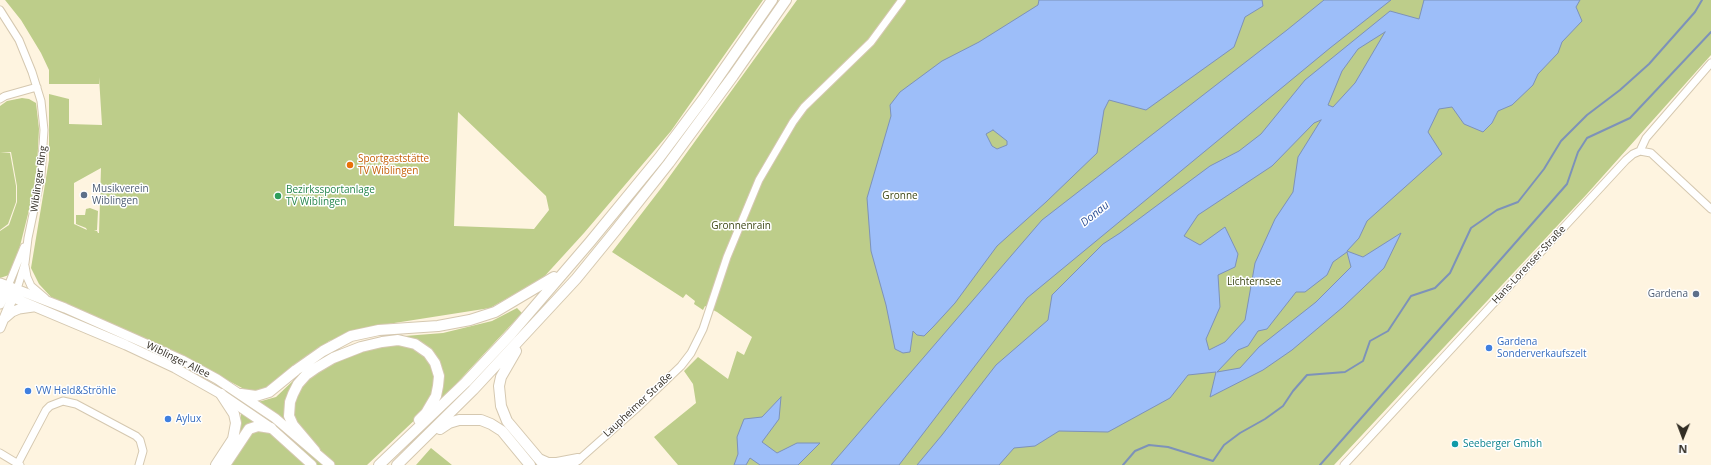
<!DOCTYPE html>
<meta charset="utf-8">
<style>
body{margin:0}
#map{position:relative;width:1711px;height:465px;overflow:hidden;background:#fef4e0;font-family:"Open Sans",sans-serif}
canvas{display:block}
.north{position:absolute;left:1663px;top:417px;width:40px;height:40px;-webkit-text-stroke:3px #fff;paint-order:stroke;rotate:181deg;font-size:11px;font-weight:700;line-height:16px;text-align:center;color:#322d24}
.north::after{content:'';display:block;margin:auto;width:14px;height:18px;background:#322d24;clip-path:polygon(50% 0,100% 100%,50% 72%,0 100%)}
</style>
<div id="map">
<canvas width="1711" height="465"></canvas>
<div class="north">N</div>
</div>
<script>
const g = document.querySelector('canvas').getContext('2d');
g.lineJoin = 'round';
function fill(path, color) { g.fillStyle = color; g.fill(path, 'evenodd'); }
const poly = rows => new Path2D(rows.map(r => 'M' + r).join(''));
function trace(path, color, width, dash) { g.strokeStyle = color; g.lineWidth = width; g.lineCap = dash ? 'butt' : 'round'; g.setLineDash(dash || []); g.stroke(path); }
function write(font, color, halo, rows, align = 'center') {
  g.font = font + ' "Open Sans",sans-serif'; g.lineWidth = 3; g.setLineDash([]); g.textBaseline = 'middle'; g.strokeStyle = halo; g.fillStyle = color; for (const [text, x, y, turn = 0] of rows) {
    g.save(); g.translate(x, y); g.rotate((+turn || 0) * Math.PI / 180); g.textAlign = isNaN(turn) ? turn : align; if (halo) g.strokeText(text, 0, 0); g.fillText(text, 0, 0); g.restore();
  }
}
fill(poly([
 [5,0,763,0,671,131,584,233,542,279,490,308,388,324,329,341,274,385,263,390,255,391,244,389,182,356,51,297,39,284,31,268,49,160,49,94,69,99,69,124,102,125,99,77,99,84,49,84,49,70,41,53,21,20],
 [458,112,546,196,549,210,534,229,454,226],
 [101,168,99,233,98,233,97,231,94,231,97,230,98,211,90,208,86,209,85,215,76,215,76,224,86,228,87,230,74,224,74,183],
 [797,0,1711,0,1711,55,1586,195,1334,465,678,465,654,437,696,403,693,384,684,371,698,357,728,379,737,351,744,355,752,337,717,312,705,306,703,310,694,304,695,301,686,294,683,298,612,252,662,187],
 [22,98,29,99,36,103,39,129,37,167,32,198,19,250,9,275,0,278,0,231,9,225,17,202,17,186,11,152,0,153,0,106,7,101],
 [0,153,10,153,16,186,16,202,8,224,0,230],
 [517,308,522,313,443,398,420,415,367,465,229,465,239,451,241,414,258,402,276,397,296,378,336,351,379,338,443,333,492,321],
 [431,448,452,465,416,465]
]), '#bdcd8a');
const water = poly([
 [1039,0,1262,0,1263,6,1245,17,1234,47,1146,110,1109,100,1104,110,1097,153,1046,202,997,246,955,303,933,327,924,336,917,335,913,331,910,352,903,353,895,349,886,305,871,251,867,198,891,116,890,105,900,92,942,61,979,42,1038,5,1039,0],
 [993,130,1007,141,1007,145,997,149,992,146,986,134,993,130],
 [1324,0,1391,0,1330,48,1027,298,899,465,831,465,1042,220,1287,30,1324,0],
 [1424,0,1580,0,1576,7,1582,21,1562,42,1558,53,1538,74,1533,85,1512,105,1498,111,1492,123,1483,132,1464,124,1452,107,1439,109,1428,132,1442,154,1367,221,1359,238,1347,251,1363,257,1401,233,1384,268,1343,307,1292,350,1263,370,1210,397,1216,372,1188,375,1170,398,1108,432,1059,431,1035,446,1014,448,999,465,917,465,942,435,996,365,1048,320,1052,295,1103,244,1120,233,1210,166,1239,151,1261,134,1305,80,1390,11,1419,19,1424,0],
 [1385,32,1355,83,1333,107,1328,105,1342,71,1358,49,1385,32],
 [1321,120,1298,157,1293,192,1275,219,1255,263,1245,320,1225,342,1209,350,1206,339,1220,307,1218,275,1235,267,1238,254,1225,227,1200,245,1184,236,1198,215,1272,166,1314,123,1321,120],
 [1347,252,1351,267,1316,302,1259,347,1240,368,1217,372,1238,350,1248,346,1258,331,1267,329,1296,292,1305,292,1327,275,1333,262,1347,252],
 [781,397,779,419,762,442,777,453,797,443,820,443,798,465,760,465,750,458,746,465,734,465,738,454,737,437,744,419,762,417,781,397]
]);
fill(water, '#9dbef9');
trace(water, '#7d92b9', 1);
trace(poly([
 [1123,465,1135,451,1149,445,1168,447,1213,461,1224,445,1240,433,1265,419,1283,406,1293,391,1307,375,1345,372,1363,361,1370,341,1388,331,1411,296,1435,288,1450,273,1471,228,1497,210,1518,202,1544,169,1561,141,1587,115,1620,90,1649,64,1695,12,1702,0],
 [1320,465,1567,184,1578,152,1587,138,1630,118,1711,32]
]), '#7d92b9', 2);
const minor = poly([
 [0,10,19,40,32,72,41,101,44,130,41,176,28,238,25,263,17,289],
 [0,99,5,96,37,87],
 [1640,151,1651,153,1711,209],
 [25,266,27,277,31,286,45,298],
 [8,286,24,247],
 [0,453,20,465],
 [575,463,636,409,681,366,691,353,703,329,727,257,759,180,793,122,804,107,871,42,902,0],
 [17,465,46,410,50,406,63,401,76,404,136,436,140,440,143,451,139,465],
 [1344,465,1626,160,1633,154,1640,151,1646,138,1711,63]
]);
const major = poly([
 [0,283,65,308,135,339,182,360,217,379,275,418,330,465],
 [0,292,126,345,175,368,221,394,271,428,312,465],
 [0,304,7,289],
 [5,318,12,312,19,309,33,307],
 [0,328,15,292]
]);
const highway = poly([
 [516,351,501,377,499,386,501,406,507,421,544,465],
 [241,394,256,396,269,392,296,370,323,351,351,336,379,330,438,326,470,320,495,312,554,277],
 [440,429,449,423,459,420,481,420,491,424,502,431,530,465],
 [315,451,293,425,289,416,290,402,293,394,298,384,306,375,316,368,333,358,361,347,382,342,398,340,415,344,428,353,435,363,439,376,438,386,436,396,426,413,419,420],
 [539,459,548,463,557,463,578,459],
 [216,465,233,439,236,423,234,414,221,394],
 [225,465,249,429,258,426,271,428],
 [379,465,466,382,511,334,590,242,659,158,704,98,772,0],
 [397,465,473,390,576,279,616,230,669,163,733,76,786,0]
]);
trace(minor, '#d5c8b0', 9);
trace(major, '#d5c8b0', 11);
trace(highway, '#d5c8b0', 12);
trace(minor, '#fff', 7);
trace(major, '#fff', 9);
trace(highway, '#fff', 10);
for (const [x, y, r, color] of [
 [350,165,4,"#e8710a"],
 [84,195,4,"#5c6f8a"],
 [278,196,4,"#2e9e5b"],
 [1696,294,4,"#5c6f8a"],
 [1489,348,4,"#3f7fe0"],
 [28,391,4,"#3f7fe0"],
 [168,419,4,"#3f7fe0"],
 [1455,444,4,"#0f9aa8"]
]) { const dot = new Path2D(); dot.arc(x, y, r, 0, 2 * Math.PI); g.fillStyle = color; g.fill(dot); trace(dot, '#fff', 1.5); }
write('10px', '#c56008', '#fff', [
 ["Sportgaststätte",358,159],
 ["TV Wiblingen",358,171]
], 'left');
write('10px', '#322d24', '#fff', [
 ["Wiblinger Ring",39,179,-82],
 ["Hans-Lorenser-Straße",1529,265,-47],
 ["Wiblinger Allee",178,360,26],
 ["Laupheimer Straße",638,405,-43]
]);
write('10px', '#4e5e75', '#fff', [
 ["Musikverein",92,189],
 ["Wiblingen",92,201],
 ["Gardena",1688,294,"right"]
], 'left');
write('10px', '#27864d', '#fff', [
 ["Bezirkssportanlage",286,190],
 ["TV Wiblingen",286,202]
], 'left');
write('10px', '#3c4614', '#fff', [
 ["Gronne",900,196],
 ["Gronnenrain",741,226],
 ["Lichternsee",1254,282]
]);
write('10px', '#366cbe', '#fff', [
 ["Gardena",1497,342],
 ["Sonderverkaufszelt",1497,354],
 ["VW Held&Ströhle",36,391],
 ["Aylux",176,419]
], 'left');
write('10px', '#0d838f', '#fff', [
 ["Seeberger Gmbh",1463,444]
], 'left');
write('italic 11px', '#2d5096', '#fff', [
 ["Donau",1095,214,-39]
]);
</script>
